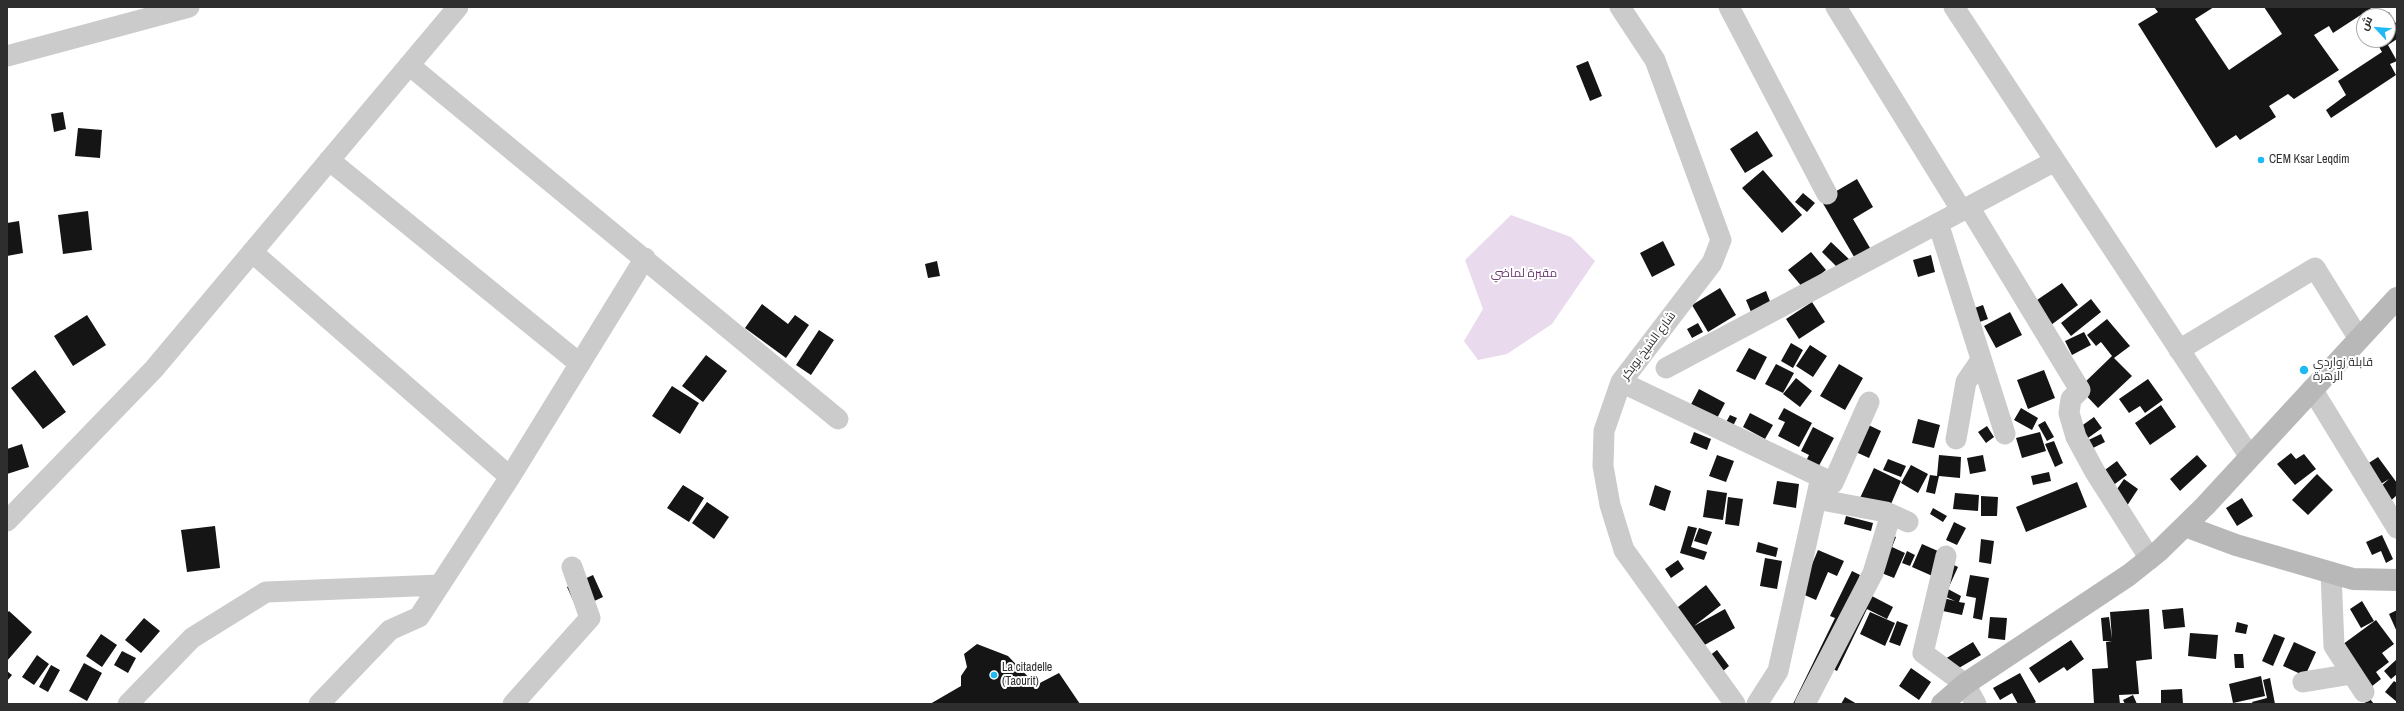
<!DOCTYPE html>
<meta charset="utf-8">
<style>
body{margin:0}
#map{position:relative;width:2404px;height:711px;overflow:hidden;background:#fff;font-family:"Archivo Narrow",Cairo,sans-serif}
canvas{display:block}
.frame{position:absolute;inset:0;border:8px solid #2e2e2e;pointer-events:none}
.north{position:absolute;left:2356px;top:8px;width:40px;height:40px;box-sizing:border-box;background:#fff;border:1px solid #ababab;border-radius:50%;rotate:296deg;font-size:11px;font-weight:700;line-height:16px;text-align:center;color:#2e2e2e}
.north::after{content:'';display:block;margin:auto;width:14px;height:18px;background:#1fb9f6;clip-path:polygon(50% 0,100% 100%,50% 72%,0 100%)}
</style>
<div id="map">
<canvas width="2404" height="711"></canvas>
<div class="frame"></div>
<div class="north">ش</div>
</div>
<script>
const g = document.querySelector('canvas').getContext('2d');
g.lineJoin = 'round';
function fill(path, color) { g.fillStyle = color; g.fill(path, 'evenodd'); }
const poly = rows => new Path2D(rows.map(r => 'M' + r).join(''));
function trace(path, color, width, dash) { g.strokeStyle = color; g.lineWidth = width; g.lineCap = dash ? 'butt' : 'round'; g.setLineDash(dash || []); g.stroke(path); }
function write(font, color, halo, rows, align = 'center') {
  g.font = font + ' "Archivo Narrow",Cairo,sans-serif'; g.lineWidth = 4; g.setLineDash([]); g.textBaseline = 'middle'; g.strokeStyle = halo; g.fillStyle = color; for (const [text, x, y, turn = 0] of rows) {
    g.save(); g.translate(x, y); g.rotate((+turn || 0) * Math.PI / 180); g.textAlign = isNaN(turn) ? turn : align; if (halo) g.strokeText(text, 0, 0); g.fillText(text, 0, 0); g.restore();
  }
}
fill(poly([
 [1511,215,1571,237,1595,261,1552,324,1507,354,1478,360,1464,341,1483,309,1465,260]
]), '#e9daed');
fill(poly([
 [2154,7,2214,7,2195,19,2229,70,2282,34,2264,7,2373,7,2333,33,2329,26,2314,35,2339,70,2294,99,2288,94,2269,106,2276,117,2240,140,2236,135,2216,148,2138,24,2158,12],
 [2389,12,2397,25,2397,39,2388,45,2397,61,2390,64,2396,75,2331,118,2326,110,2346,95,2338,81,2382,52,2375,40,2388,40,2388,16,2383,16],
 [1588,61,1602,96,1590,101,1576,66],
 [63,112,66,129,54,132,51,114],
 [78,128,102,130,100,158,75,156],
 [1757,131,1773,156,1745,173,1730,149],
 [1763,170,1802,215,1782,233,1742,188],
 [1857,179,1873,207,1853,219,1873,253,1857,262,1821,200],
 [1803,193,1815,203,1807,212,1795,202],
 [88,211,92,250,63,254,58,215],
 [19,221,23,253,7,256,7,223],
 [1663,241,1675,265,1652,277,1640,253],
 [1831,242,1851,261,1841,271,1822,252],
 [1811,252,1826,270,1803,288,1788,270],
 [1931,255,1935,272,1918,277,1913,260],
 [937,261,940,276,928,278,925,264],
 [2062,283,2078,305,2051,325,2034,302],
 [1720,288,1736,315,1708,332,1692,305],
 [1766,291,1771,304,1751,312,1746,300],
 [2091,299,2101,312,2071,336,2061,323],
 [1812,302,1825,322,1799,339,1786,319],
 [762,304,788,324,795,315,809,325,786,358,745,328],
 [1983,305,1988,319,1971,325,1966,311],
 [2010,312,2022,335,1996,348,1984,326],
 [87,315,106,345,73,366,54,336],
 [2107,319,2130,346,2114,358,2132,376,2098,408,2079,388,2112,356,2101,342,2096,346,2087,335],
 [1698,323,1703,332,1692,338,1687,329],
 [819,330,834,340,811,375,796,365],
 [2084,332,2091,345,2072,355,2065,341],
 [1791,343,1803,350,1793,368,1781,361],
 [1810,345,1827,356,1813,377,1796,366],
 [1749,348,1767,357,1755,380,1736,371],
 [706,355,727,371,703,402,682,386],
 [1776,364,1794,373,1783,393,1765,384],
 [1839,364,1863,378,1845,410,1820,396],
 [35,370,66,412,43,429,11,388],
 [2044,370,2055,398,2028,409,2017,380],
 [1796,378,1812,391,1800,407,1783,394],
 [2148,379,2163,400,2145,413,2140,406,2129,413,2119,399],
 [672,386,699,403,680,434,652,416],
 [1699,389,1725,403,1712,428,1686,414],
 [2161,405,2176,427,2150,445,2135,423],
 [1784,408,1812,423,1799,447,1778,436,1785,422,1778,419],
 [2021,408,2038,418,2032,430,2014,420],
 [1750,413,1773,425,1765,439,1743,427],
 [1730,415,1737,418,1731,430,1724,426],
 [2094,417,2102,428,2081,443,2073,432],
 [1918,419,1940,425,1934,448,1912,443],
 [1860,421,1881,431,1869,458,1847,448],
 [2045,421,2054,437,2047,441,2038,425],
 [1987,426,1994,437,1986,443,1978,432],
 [1813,427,1834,438,1815,473,1803,467,1809,455,1801,451],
 [1694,432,1711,439,1707,450,1690,443],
 [2040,432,2046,451,2022,458,2016,438],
 [2101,434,2105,442,2083,453,2078,445],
 [2054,441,2063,463,2055,467,2045,444],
 [22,444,29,467,7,474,7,449],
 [2291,453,2296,459,2304,454,2316,469,2295,485,2277,464],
 [1717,455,1734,461,1726,482,1709,476],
 [1939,455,1961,457,1960,478,1939,476,1935,494,1926,492,1930,475,1937,476],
 [1983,455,1986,471,1970,474,1967,458],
 [2197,455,2207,466,2180,491,2170,479],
 [2378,457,2397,483,2397,495,2384,507,2372,494,2389,479,2371,490,2358,470],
 [1888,459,1906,466,1901,477,1883,470],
 [2117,461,2127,475,2104,492,2094,478],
 [1911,465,1928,474,1918,493,1901,483],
 [1874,468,1901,481,1888,511,1860,498],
 [2049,472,2051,481,2033,485,2031,476],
 [2317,474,2333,490,2308,515,2292,500],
 [2124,479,2138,489,2123,512,2108,502],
 [1777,481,1799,484,1796,508,1773,504],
 [2077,482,2087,507,2026,532,2016,507],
 [683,485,704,498,689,522,667,508],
 [1655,485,1671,491,1665,511,1649,505],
 [1707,490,1727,493,1723,520,1703,517],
 [1955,493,1979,495,1978,511,1953,509],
 [1981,496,1998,497,1997,516,1981,516],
 [1728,497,1743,499,1739,526,1725,524],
 [2242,498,2253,516,2237,526,2226,508],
 [707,502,729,517,714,539,692,523],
 [1933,508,1947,516,1943,522,1930,514],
 [1846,516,1873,523,1871,531,1844,524],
 [1954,522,1966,528,1957,545,1946,540],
 [215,526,220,568,187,572,181,530],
 [1688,526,1697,528,1691,547,1707,552,1704,560,1680,553],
 [1699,528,1712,532,1707,545,1694,541],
 [1890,534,1896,537,1892,547,1905,553,1894,578,1874,570],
 [2382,535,2393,559,2386,563,2381,551,2372,555,2366,542],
 [1981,539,1994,541,1991,564,1979,562],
 [1758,542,1778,548,1776,557,1756,552],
 [1922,544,1947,555,1937,578,1912,567],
 [1818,550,1844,561,1837,576,1828,572,1816,600,1800,593],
 [1907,551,1915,555,1910,566,1902,563],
 [1765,558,1782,561,1777,589,1760,586],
 [1678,560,1684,569,1671,578,1665,569],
 [1950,563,1958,567,1948,589,1961,596,1959,602,1965,603,1962,615,1933,609,1936,596,1955,601,1937,593],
 [1852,571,1860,575,1807,704,1793,704,1835,618,1830,616],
 [593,575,603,597,577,609,567,587],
 [1970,575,1989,578,1982,620,1973,618,1976,598,1966,596],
 [1706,585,1721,605,1694,626,1725,609,1735,628,1701,647,1673,611],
 [1866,593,1893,607,1887,619,1867,609,1837,671,1829,667],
 [2362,601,2374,621,2361,628,2350,609],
 [2183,608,2185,627,2164,629,2162,610],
 [2149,609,2152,659,2136,661,2139,694,2119,695,2120,704,2094,704,2092,669,2108,668,2106,642,2112,641,2103,641,2101,618,2109,617,2112,639,2110,612],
 [2397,610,2397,632,2389,614],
 [9,611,32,632,7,661,7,613],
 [1870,612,1895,623,1885,646,1860,634],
 [1990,617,2007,618,2005,640,1988,638],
 [144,618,160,631,141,653,125,640],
 [2376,620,2394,644,2382,653,2389,662,2376,672,2381,679,2366,691,2335,650],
 [1897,621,1908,625,1900,646,1889,642],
 [2237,622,2248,625,2246,634,2235,632],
 [2190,633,2218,635,2216,659,2188,656],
 [101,634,117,645,102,667,86,656],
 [2274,634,2285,638,2273,666,2262,661],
 [2071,640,2084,659,2067,671,2064,667,2039,683,2029,668],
 [1973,642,1981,655,1947,675,1940,662],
 [2294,642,2316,652,2305,676,2283,666],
 [977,644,1008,656,1036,685,1059,673,1080,704,930,704,961,686,961,676,967,667,964,654],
 [1717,650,1729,666,1722,672,1709,656],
 [122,651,136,658,128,673,114,665],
 [2234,654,2243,654,2244,668,2235,668],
 [37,655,49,664,34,685,22,677],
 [2397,659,2397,674,2391,679,2384,671],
 [84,663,102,673,87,701,69,691],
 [51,665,60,670,48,692,39,687],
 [1911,668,1931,682,1919,700,1899,686],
 [7,671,12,675,7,681],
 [2020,673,2036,702,2033,704,2018,704,2012,693,2000,700,1993,688],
 [2261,676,2265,696,2233,703,2229,684],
 [2270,678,2275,704,2253,704,2252,702,2267,698,2263,680],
 [2394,681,2397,683,2397,702,2385,692],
 [2182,689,2183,704,2161,704,2161,690],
 [2133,695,2137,704,2125,704,2123,700],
 [1845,697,1857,704,1841,704],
 [2370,699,2374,704,2363,704]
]), '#151515');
trace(poly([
 [1620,7,1655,60,1721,240,1712,263,1621,382,1604,431,1603,466,1610,505,1624,550,1735,704],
 [1729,7,1827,194],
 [1836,7,1962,211],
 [1954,7,2250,457],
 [7,56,189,7],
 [409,65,838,419],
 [329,160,580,364],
 [1969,207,2080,390,2071,399,2069,413,2076,437,2095,472,2150,559],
 [1938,223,2005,434],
 [252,252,510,477],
 [2179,350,2315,268,2359,339],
 [1666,368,2055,161],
 [1621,382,1833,483,1869,402],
 [2312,389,2397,528],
 [1956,439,1966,382,1981,360],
 [1816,499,1886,512,1908,522],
 [7,521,154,369,458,7],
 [1946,556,1923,653,1965,684,1976,704],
 [2331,573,2334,646,2364,692],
 [2303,682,2352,674],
 [128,704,192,638,266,592,440,585],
 [319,704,390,630,419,617,510,477,645,258],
 [513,704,590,618,572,567],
 [1757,704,1778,671,1821,477],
 [1805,704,1873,573,1891,514]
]), '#cbcbcb', 21);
trace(poly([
 [2185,526,2236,545,2353,579,2397,580],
 [1942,704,1965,684,2129,575,2159,551,2205,506,2397,298]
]), '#b8b8b8', 22);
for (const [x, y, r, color] of [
 [2261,160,4,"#1fb9f6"],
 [2304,370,5,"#1fb9f6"],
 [994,675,4,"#1fb9f6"]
]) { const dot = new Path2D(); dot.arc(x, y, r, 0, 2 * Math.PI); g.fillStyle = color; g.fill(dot); trace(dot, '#fff', 1.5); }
write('12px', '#2e2e2e', '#fff', [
 ["CEM Ksar Leqdim",2269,160],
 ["قابلة زواردي",2313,363],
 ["الزهرة",2313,377],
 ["La citadelle",1002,668],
 ["(Taourit)",1002,682]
], 'left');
write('12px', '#68376e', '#fff', [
 ["مقبرة لماضي",1524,274]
]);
write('12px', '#2e2e2e', '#fff', [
 ["شارع الشيخ بوبكر",1649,346,-53]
]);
</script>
